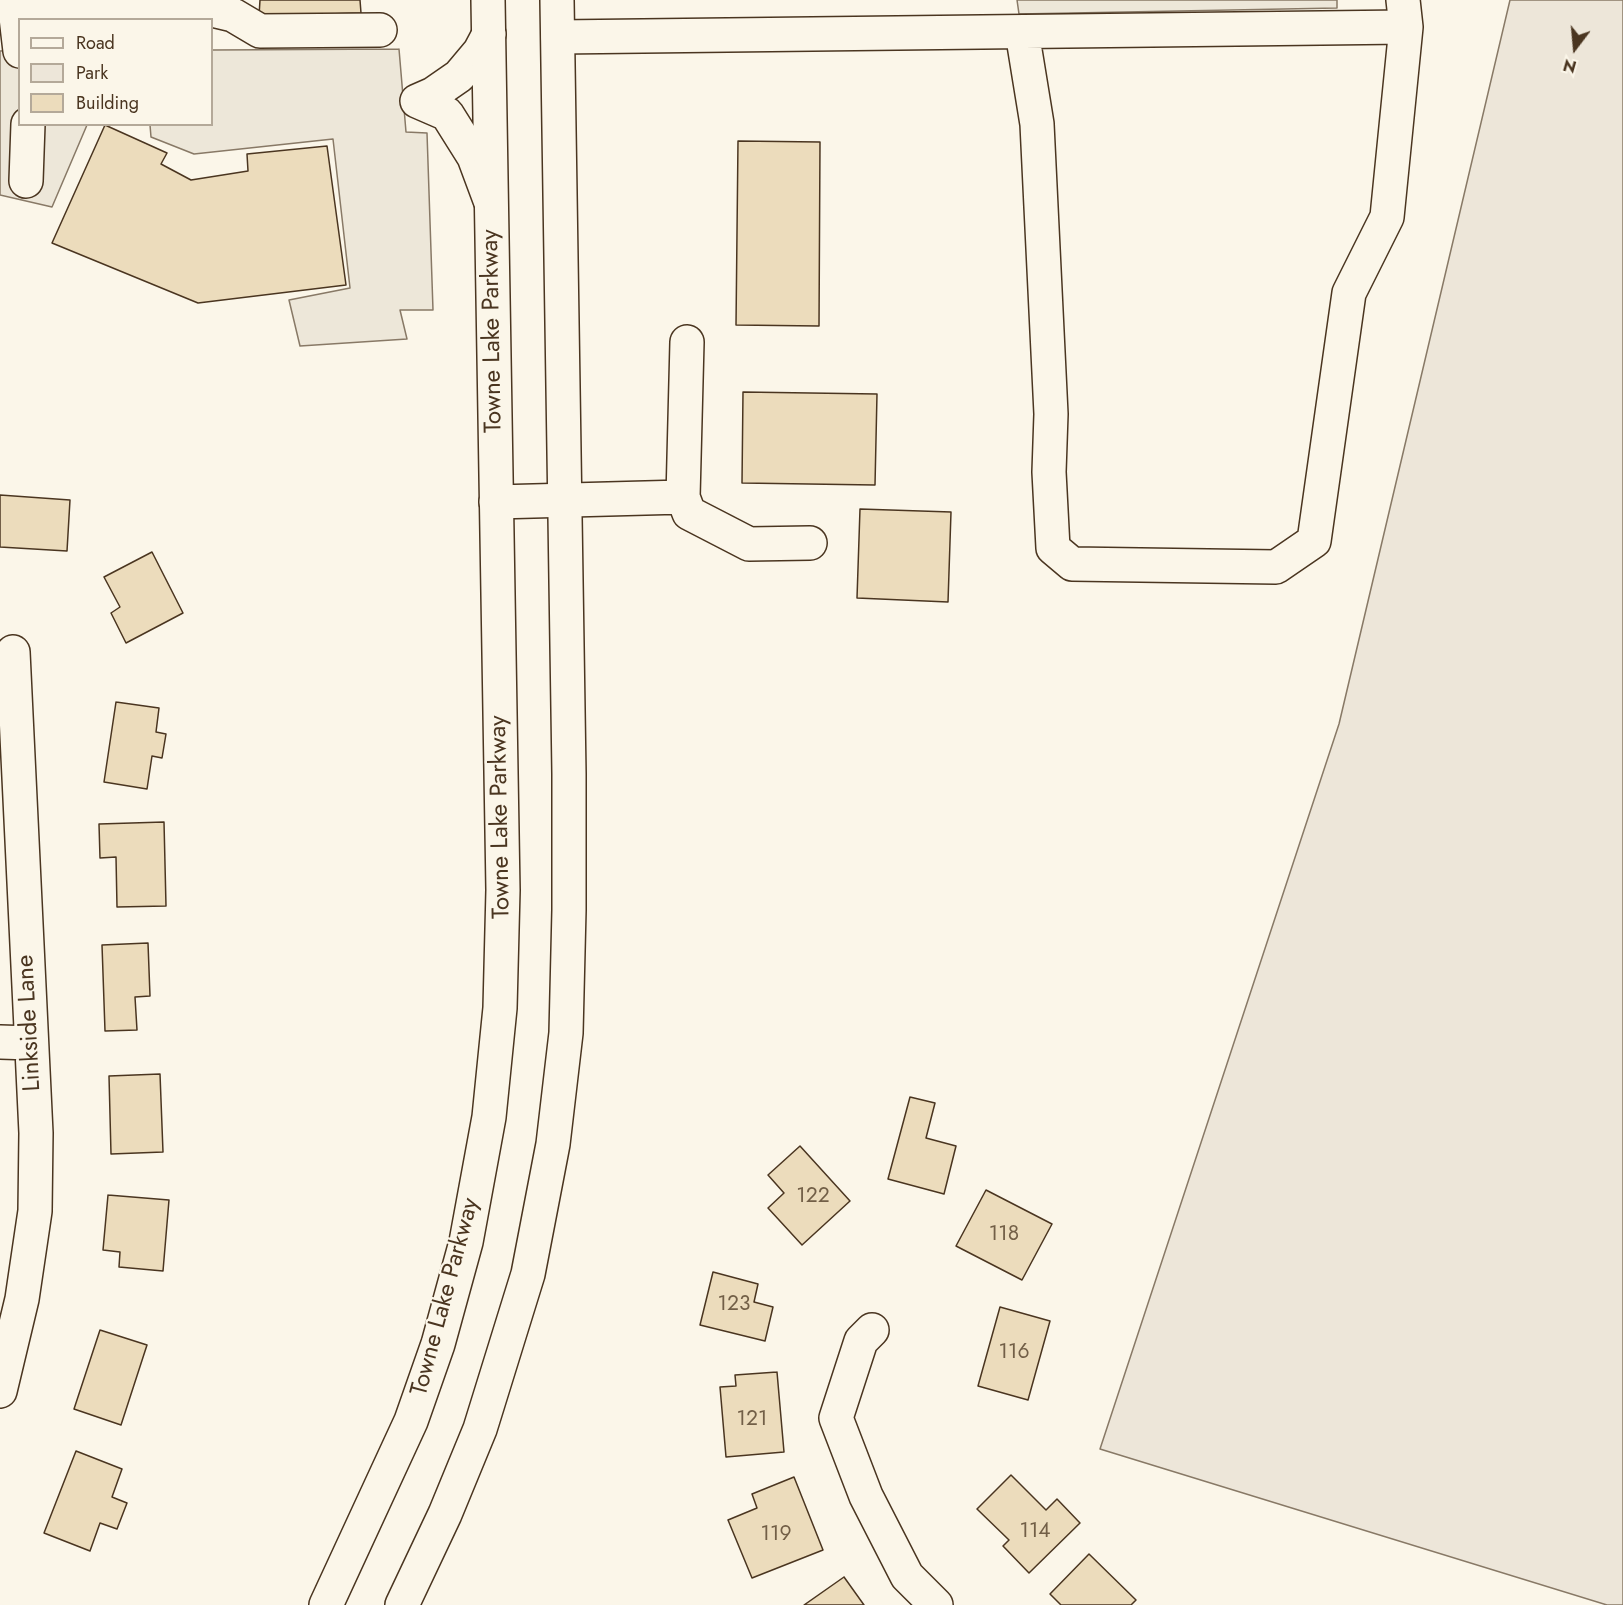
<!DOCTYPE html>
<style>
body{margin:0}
#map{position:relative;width:1623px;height:1605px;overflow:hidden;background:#fbf6e9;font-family:Jost,sans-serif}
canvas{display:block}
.legend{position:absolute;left:18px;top:18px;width:195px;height:108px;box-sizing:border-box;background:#fbf6e9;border:2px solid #b4a999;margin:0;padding:8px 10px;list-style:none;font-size:18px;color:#4a3520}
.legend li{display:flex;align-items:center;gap:12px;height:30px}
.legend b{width:30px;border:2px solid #b4a999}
.north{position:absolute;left:1545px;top:18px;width:60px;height:60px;-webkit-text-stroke:4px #fbf6e9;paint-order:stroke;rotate:196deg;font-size:16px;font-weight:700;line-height:24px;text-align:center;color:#4a3520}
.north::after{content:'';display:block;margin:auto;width:21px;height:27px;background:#4a3520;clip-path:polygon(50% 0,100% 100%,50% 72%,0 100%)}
</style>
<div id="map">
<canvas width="1623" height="1605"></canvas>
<ul class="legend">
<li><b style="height:8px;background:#fbf6e9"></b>Road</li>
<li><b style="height:16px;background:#ede6d9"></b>Park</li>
<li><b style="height:16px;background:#ecdcbc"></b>Building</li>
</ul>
<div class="north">N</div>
</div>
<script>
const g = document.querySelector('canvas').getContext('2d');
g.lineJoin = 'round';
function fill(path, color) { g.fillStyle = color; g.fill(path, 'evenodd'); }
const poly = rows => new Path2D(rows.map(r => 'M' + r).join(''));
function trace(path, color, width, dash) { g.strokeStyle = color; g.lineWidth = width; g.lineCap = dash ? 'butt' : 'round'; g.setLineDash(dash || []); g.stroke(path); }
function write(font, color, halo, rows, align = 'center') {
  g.font = font + ' Jost,sans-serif'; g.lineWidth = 4.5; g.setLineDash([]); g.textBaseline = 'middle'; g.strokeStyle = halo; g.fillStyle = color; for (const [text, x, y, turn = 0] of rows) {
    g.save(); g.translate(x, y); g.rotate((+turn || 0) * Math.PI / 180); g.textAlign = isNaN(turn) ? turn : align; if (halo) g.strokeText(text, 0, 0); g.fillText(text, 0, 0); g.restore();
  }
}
const green = poly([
 [1510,0,1623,0,1623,1605,1607,1605,1100,1449,1339,724,1510,0]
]);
fill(green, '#ede6d9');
trace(green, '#887966', 1.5);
const parking = poly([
 [1017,0,1337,0,1337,8,1019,14,1017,0],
 [399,49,406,132,427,133,433,310,400,310,407,339,300,346,289,300,350,288,333,139,194,154,151,137,150,125,212,124,212,50,399,49],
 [19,50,20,124,87,125,52,207,0,195,0,51,19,50]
]);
fill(parking, '#ede7d9');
trace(parking, '#887966', 1.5);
const building = poly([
 [260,0,360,0,361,13,259,16,260,0],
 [105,125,167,153,161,164,191,180,248,171,247,154,327,146,346,285,198,303,52,243,105,125],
 [738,141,820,142,819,326,736,325,738,141],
 [743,392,877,394,875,485,742,483,743,392],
 [0,495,70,500,67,551,0,547,0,495],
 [860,509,951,512,948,602,857,598,860,509],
 [152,552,183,613,126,643,111,613,120,607,104,577,152,552],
 [116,702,159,708,156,732,166,734,162,758,152,756,147,789,104,782,116,702],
 [164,822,166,906,117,907,116,857,100,858,99,824,164,822],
 [148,943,150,996,135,997,137,1030,105,1031,102,945,148,943],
 [160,1074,163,1152,111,1154,109,1076,160,1074],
 [910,1097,935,1103,926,1138,956,1146,944,1194,888,1179,910,1097],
 [800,1146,850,1201,802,1245,768,1208,784,1193,768,1175,800,1146],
 [986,1190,1052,1224,1022,1280,956,1246,986,1190],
 [108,1195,169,1200,163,1271,119,1267,120,1252,103,1250,108,1195],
 [713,1272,758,1284,754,1302,773,1307,765,1341,700,1325,713,1272],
 [1000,1307,1050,1321,1028,1400,978,1386,1000,1307],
 [100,1330,147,1345,121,1425,74,1409,100,1330],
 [777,1372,784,1452,726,1457,720,1387,736,1386,735,1375,777,1372],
 [76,1451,122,1469,112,1497,127,1503,117,1529,100,1523,90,1551,44,1533,76,1451],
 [1011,1475,1046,1510,1057,1499,1080,1523,1029,1573,1003,1546,1009,1540,977,1509,1011,1475],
 [794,1477,823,1550,752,1578,728,1520,757,1508,752,1494,794,1477],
 [1089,1554,1136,1600,1131,1605,1061,1605,1050,1594,1089,1554],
 [844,1577,864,1605,804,1605,844,1577]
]);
fill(building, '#ecdcbc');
trace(building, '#4a3520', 1.5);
const minor = poly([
 [14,0,20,51],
 [14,13,195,6,233,15,260,31,380,30],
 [1022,32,1037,124,1051,414,1049,472,1053,548,1072,564,1276,567,1314,541,1349,293,1387,217,1406,27],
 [489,34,480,51,459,76,433,94,417,101,447,114,474,157,490,200],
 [558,37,1406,27,1403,0],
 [26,181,28,124],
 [687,342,683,497,689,513,749,544,810,543],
 [496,502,683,497],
 [0,1042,31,1043],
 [872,1330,861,1341,836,1418,866,1496,907,1576,936,1605],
 [0,1391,22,1299,35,1211,36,1133,13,652]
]);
const major = poly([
 [326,1605,411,1421,438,1344,466,1242,489,1117,500,1008,503,890,488,0],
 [402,1605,445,1514,480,1429,528,1274,553,1144,566,1033,569,910,569,774,557,0]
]);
trace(minor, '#4a3520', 36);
trace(major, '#4a3520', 36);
trace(minor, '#fbf6e9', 33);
trace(major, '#fbf6e9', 33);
write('21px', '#725f47', null, [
 ["122",813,1197],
 ["118",1004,1235],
 ["123",734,1305],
 ["116",1014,1353],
 ["121",752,1420],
 ["114",1035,1532],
 ["119",776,1535]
]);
write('24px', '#4a3520', '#fbf6e9', [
 ["Towne Lake Parkway",493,331,-91],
 ["Towne Lake Parkway",501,817,-91],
 ["Linkside Lane",30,1023,-93],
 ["Towne Lake Parkway",446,1297,-75]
]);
</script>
